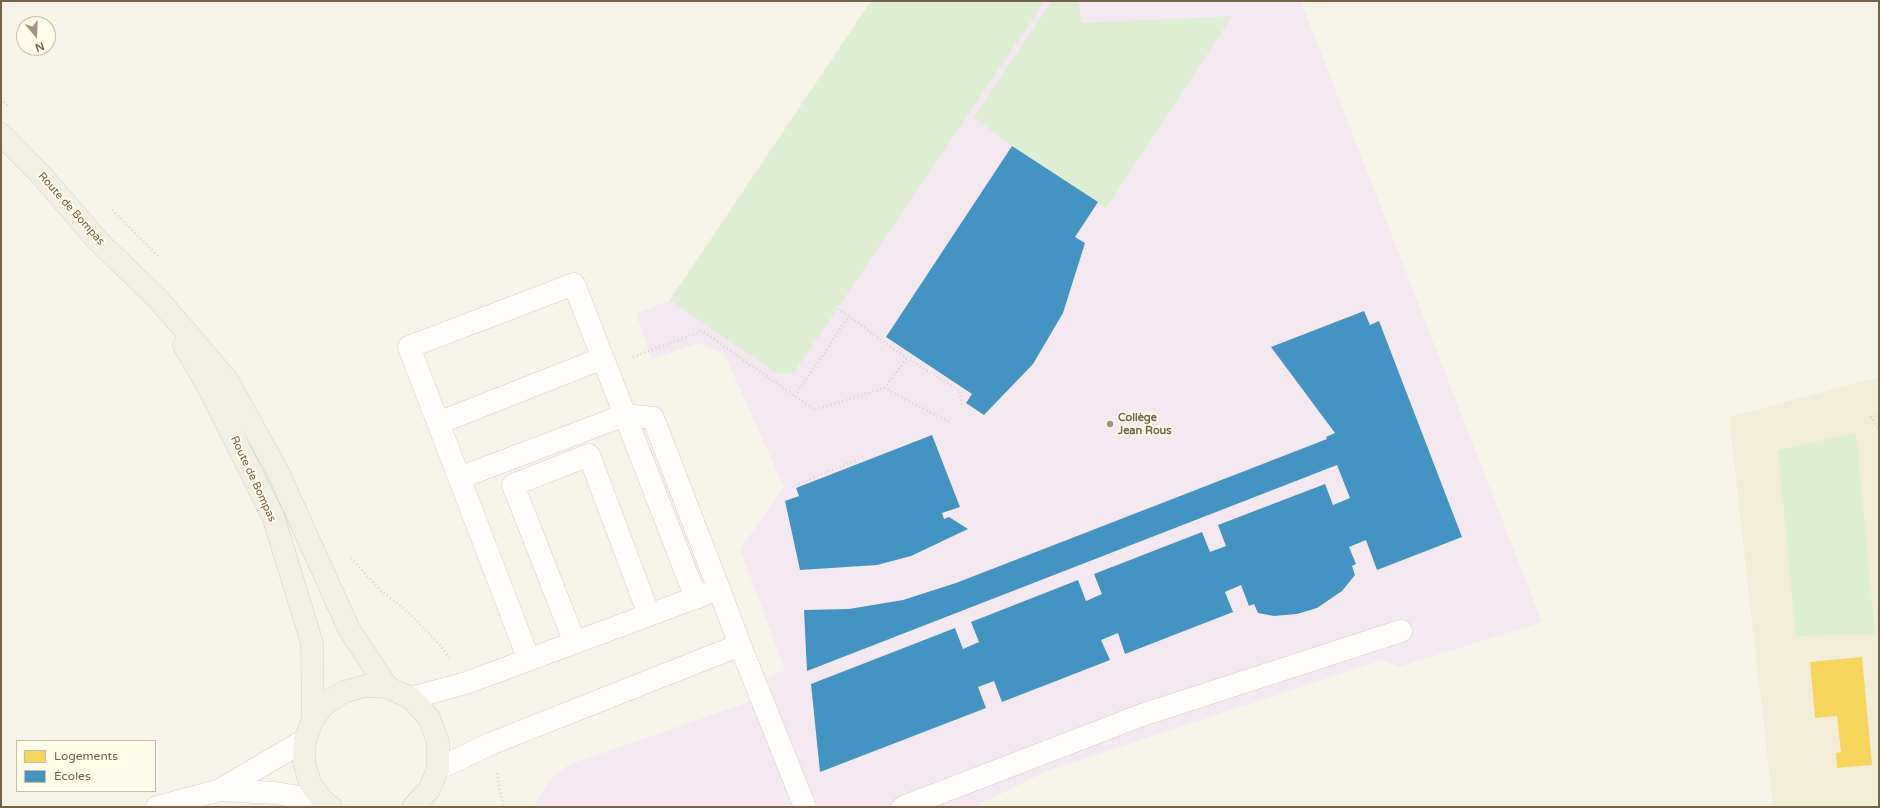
<!DOCTYPE html>
<meta charset="utf-8">
<style>
body{margin:0}
#map{position:relative;width:1880px;height:808px;overflow:hidden;background:#f6f4e9;font-family:"Varela Round",sans-serif}
canvas{display:block}
.frame{position:absolute;inset:0;border:2px solid #746249;pointer-events:none}
.legend{position:absolute;left:16px;top:740px;width:140px;height:52px;box-sizing:border-box;background:#fffbe9;border:1px solid #c7bea9;margin:0;padding:5px 7px;list-style:none;font-size:12px;color:#746249}
.legend li{display:flex;align-items:center;gap:8px;height:20px}
.legend b{width:20px;border:1px solid #c7bea9}
.north{position:absolute;left:16px;top:16px;width:40px;height:40px;box-sizing:border-box;background:#fffbe9;border:1px solid #c7bea9;border-radius:50%;rotate:161deg;font-size:11px;font-weight:700;line-height:16px;text-align:center;color:#746249}
.north::after{content:'';display:block;margin:auto;width:14px;height:18px;background:#a29581;clip-path:polygon(50% 0,100% 100%,50% 72%,0 100%)}
</style>
<div id="map">
<canvas width="1880" height="808"></canvas>
<div class="frame"></div>
<ul class="legend">
<li><b style="height:11px;background:#f6d55c"></b>Logements</li>
<li><b style="height:11px;background:#4393c3"></b>Écoles</li>
</ul>
<div class="north">N</div>
</div>
<script>
const g = document.querySelector('canvas').getContext('2d');
g.lineJoin = 'round';
function fill(path, color) { g.fillStyle = color; g.fill(path, 'evenodd'); }
const poly = rows => new Path2D(rows.map(r => 'M' + r).join(''));
function trace(path, color, width, dash) { g.strokeStyle = color; g.lineWidth = width; g.lineCap = dash ? 'butt' : 'round'; g.setLineDash(dash || []); g.stroke(path); }
function write(font, color, halo, rows, align = 'center') {
  g.font = font + ' "Varela Round",sans-serif'; g.lineWidth = 4; g.setLineDash([]); g.textBaseline = 'middle'; g.strokeStyle = halo; g.fillStyle = color; for (const [text, x, y, turn = 0] of rows) {
    g.save(); g.translate(x, y); g.rotate((+turn || 0) * Math.PI / 180); g.textAlign = isNaN(turn) ? turn : align; if (halo) g.strokeText(text, 0, 0); g.fillText(text, 0, 0); g.restore();
  }
}
fill(poly([
 [1879,377,1879,807,1773,807,1729,417]
]), '#f2edd9');
fill(poly([
 [871,1,1301,1,1542,622,1399,667,1382,660,1045,772,974,807,534,807,550,780,568,765,772,694,767,677,785,670,740,549,784,487,724,354,698,343,652,360,636,314,670,300]
]), '#f5e9f1');
fill(poly([
 [871,1,1045,1,793,374,776,373,670,300],
 [1052,1,1079,1,1081,23,1232,16,1106,208,1012,146,974,117],
 [1856,433,1875,634,1796,636,1778,450]
]), '#ddeed3');
fill(poly([
 [1862,657,1872,765,1837,768,1836,753,1841,752,1837,716,1815,718,1810,662]
]), '#f6d55c');
fill(poly([
 [1012,146,1098,202,1075,237,1085,243,1063,313,1033,364,984,415,966,403,972,394,886,337],
 [1364,311,1370,325,1379,321,1462,537,1377,570,1366,540,1349,547,1356,564,1352,566,1355,575,1342,591,1317,608,1297,614,1274,616,1258,613,1254,604,1249,606,1241,585,1225,592,1233,612,1125,654,1118,633,1101,640,1110,660,1002,702,994,681,978,687,986,708,820,772,811,684,955,628,963,649,979,642,971,622,1078,580,1086,601,1102,594,1094,574,1202,532,1210,552,1226,546,1218,525,1325,484,1333,505,1350,498,1337,465,807,671,804,610,849,609,903,600,956,583,1327,439,1326,437,1335,433,1271,347],
 [932,435,960,507,942,513,944,519,949,517,968,529,911,556,877,565,800,570,785,501,799,496,796,488]
]), '#4393c3');
const minor = poly([
 [438,423,603,358],
 [459,478,625,415,653,418,719,589],
 [575,643,513,485,589,455,649,615],
 [740,645,805,807],
 [529,660,409,347,574,284,696,598],
 [411,698,466,683,719,589,740,645,490,744,438,769],
 [305,740,220,790,275,793,323,801],
 [157,807,220,790],
 [903,807,1142,715,1401,631]
]);
const major = poly([
 [1,134,43,177,98,241,159,300,228,381,278,472,349,629,387,687],
 [184,345,211,392,273,516,312,643,313,719],
 [331,807,323,801,310,783,304,762,305,740,313,719,326,703,344,692,365,686,387,687,411,698,429,718,438,742,438,769,429,790,413,807]
]);
trace(minor, '#d4d0c6', 23);
trace(major, '#d5cfc5', 23);
trace(poly([
 [1,99,8,106],
 [112,210,159,257],
 [838,309,907,358,960,391,961,406],
 [633,357,702,331,815,410,884,388,907,358],
 [884,388,949,422],
 [795,396,849,316],
 [1879,414,1871,417,1879,430],
 [795,485,864,457],
 [351,558,381,591,407,611,440,645,449,658],
 [497,773,503,807]
]), '#dad4cc', 2.5, [1, 3]);
trace(minor, '#fefdfc', 22);
trace(major, '#f2f0e4', 22);
for (const [x, y, r, color] of [
 [1110,424,4,"#a29581"]
]) { const dot = new Path2D(); dot.arc(x, y, r, 0, 2 * Math.PI); g.fillStyle = color; g.fill(dot); trace(dot, '#fffbe9', 1.5); }
write('11px', '#746249', '#fffbe9', [
 ["Route de Bompas",71,209,48],
 ["Route de Bompas",253,479,65]
]);
write('bold 11px', '#746249', '#fffbe9', [
 ["Collège",1118,418],
 ["Jean Rous",1118,431]
], 'left');
</script>
